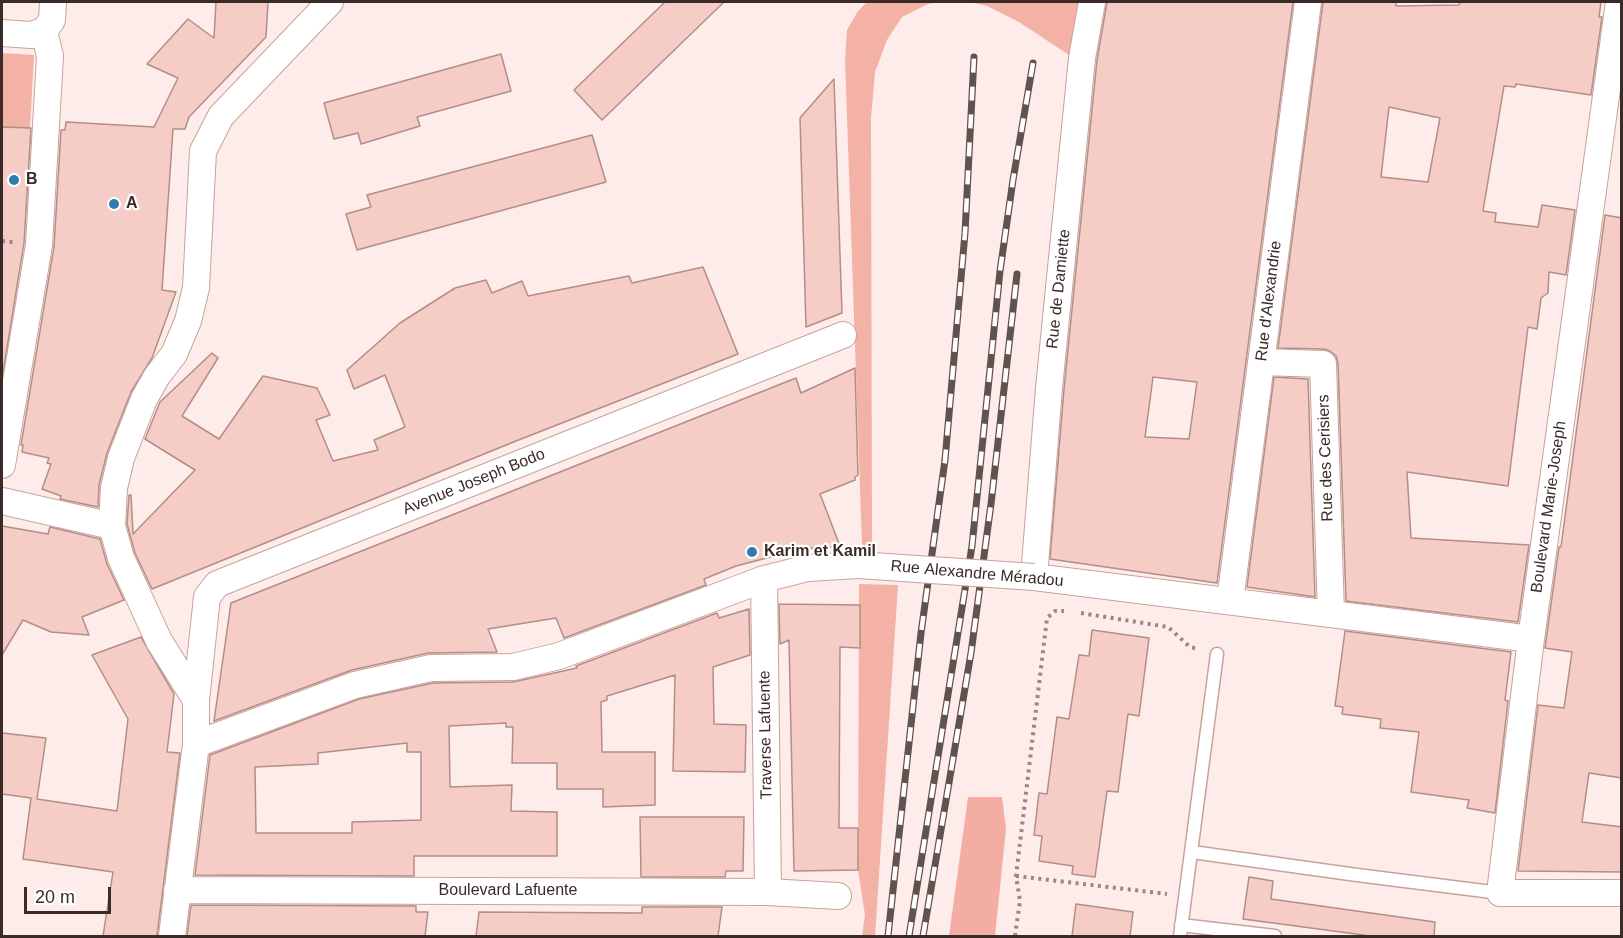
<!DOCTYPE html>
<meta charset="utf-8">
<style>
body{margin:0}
#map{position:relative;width:1623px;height:938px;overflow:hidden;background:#fdece9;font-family:Helvetica,sans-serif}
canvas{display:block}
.frame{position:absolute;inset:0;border:3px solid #3a2b28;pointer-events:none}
.scale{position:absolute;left:24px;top:887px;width:87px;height:27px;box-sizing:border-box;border:3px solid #3a2b28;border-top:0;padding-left:8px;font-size:18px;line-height:21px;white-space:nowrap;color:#3a2b28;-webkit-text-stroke:4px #fff;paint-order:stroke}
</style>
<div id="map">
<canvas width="1623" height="938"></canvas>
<div class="frame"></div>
<div class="scale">20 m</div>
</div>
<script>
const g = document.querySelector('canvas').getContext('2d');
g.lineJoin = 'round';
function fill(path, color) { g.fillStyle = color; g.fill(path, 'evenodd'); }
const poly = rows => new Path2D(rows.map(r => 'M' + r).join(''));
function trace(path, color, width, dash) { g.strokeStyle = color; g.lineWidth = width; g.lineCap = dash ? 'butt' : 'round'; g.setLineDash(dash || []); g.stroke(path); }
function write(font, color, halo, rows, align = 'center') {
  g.font = font + ' Helvetica,sans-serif'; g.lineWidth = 4.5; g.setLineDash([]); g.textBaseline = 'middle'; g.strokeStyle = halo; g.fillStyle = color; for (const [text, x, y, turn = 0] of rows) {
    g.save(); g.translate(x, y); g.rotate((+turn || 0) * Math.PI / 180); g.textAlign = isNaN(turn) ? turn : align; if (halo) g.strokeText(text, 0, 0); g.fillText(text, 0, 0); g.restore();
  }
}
fill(poly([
 [867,2,939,2,928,4,902,17,887,40,875,72,871,118,872,546,862,545,845,60,847,30,858,11],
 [970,2,1081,2,1072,57,1019,22,987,6],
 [2,53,34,55,30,128,2,127],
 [859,584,898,585,875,936,862,936,865,915,858,870]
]), '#f4b1a6');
fill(poly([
 [968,797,1002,797,1006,829,995,936,949,936]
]), '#f4ada2');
const building = poly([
 [216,2,268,2,266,37,189,117,185,129,173,129,162,290,176,292,152,358,131,392,107,453,99,485,98,507,60,499,61,496,42,489,51,464,47,463,49,458,22,452,23,445,21,445,54,247,61,130,65,130,66,122,154,127,178,78,147,64,188,19,214,38,216,2],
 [665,2,724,2,602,120,574,90,665,2],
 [1107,2,1293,2,1217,583,1050,559,1064,389,1097,60,1107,2],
 [1153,377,1197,382,1189,439,1145,437,1153,377],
 [1323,2,1396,2,1396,6,1459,5,1460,2,1601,2,1599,17,1602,17,1591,95,1516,84,1515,87,1504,86,1483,211,1496,213,1495,222,1538,227,1542,205,1575,210,1566,275,1549,272,1548,293,1541,298,1537,329,1528,327,1508,486,1407,472,1411,538,1529,545,1518,622,1346,601,1338,363,1336,356,1330,351,1324,349,1278,348,1323,2],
 [1389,107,1440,118,1428,182,1381,177,1389,107],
 [501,54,511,91,417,117,420,126,361,144,358,133,334,139,324,103,501,54],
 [834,79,842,313,806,327,800,118,834,79],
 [2,127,31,128,24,243,2,378,2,127],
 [592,135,606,182,357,250,346,214,371,207,367,195,592,135],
 [1605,215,1622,218,1622,778,1589,773,1582,822,1622,827,1622,872,1518,871,1538,705,1564,708,1572,652,1545,648,1559,547,1561,547,1605,215],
 [703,267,738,354,516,441,152,589,135,553,127,524,129,495,131,495,133,534,195,470,145,439,160,402,212,353,218,358,182,416,219,439,263,376,317,388,330,415,316,420,333,461,378,450,374,440,405,427,385,375,354,389,347,370,400,323,455,288,486,280,492,293,522,281,528,296,629,276,632,283,703,267],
 [855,368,858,475,855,477,855,480,820,494,840,546,801,549,736,566,704,579,706,585,564,638,556,618,488,629,497,652,428,653,352,670,214,721,231,603,796,378,801,393,855,368],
 [1274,377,1308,379,1315,597,1247,587,1274,377],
 [2,526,48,534,50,527,100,539,107,564,124,600,82,617,89,635,51,632,23,620,2,655,2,526],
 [779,604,860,605,860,648,840,647,839,828,858,828,858,870,794,871,789,640,780,644,779,604],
 [749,609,750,655,713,667,714,724,746,725,745,772,673,771,675,675,607,696,607,700,601,702,602,752,655,752,655,805,603,807,603,789,557,789,557,763,512,763,513,727,506,727,506,723,449,726,450,787,512,785,511,811,557,812,557,856,414,856,414,876,195,875,210,755,359,699,433,683,513,682,577,668,576,666,717,613,719,618,749,609],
 [407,743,407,752,421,752,421,820,352,822,352,833,256,833,255,767,318,764,318,753,407,743],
 [1092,630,1149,638,1139,716,1128,714,1118,792,1107,791,1095,877,1072,874,1073,866,1039,861,1042,836,1034,835,1039,793,1047,794,1057,717,1069,719,1079,655,1089,656,1092,630],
 [1345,631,1511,652,1505,700,1508,701,1495,813,1467,808,1469,800,1411,792,1419,732,1380,728,1381,719,1342,714,1343,707,1335,706,1345,631],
 [141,637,174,694,167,752,180,753,157,936,103,936,113,872,23,859,31,798,2,794,2,733,46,738,37,799,117,811,128,719,92,655,141,637],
 [640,817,744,817,743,871,726,871,725,877,641,877,640,817],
 [1249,877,1273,881,1271,899,1435,922,1434,936,1371,936,1243,919,1249,877],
 [1076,904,1133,912,1130,936,1072,936,1076,904],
 [191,905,416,906,416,912,428,912,425,936,187,936,191,905],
 [642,907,722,907,718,936,476,936,479,912,642,913,642,907]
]);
fill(building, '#f6cdc6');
trace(building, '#b38d87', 1.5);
const service = poly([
 [1192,852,1357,875,1500,893],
 [1181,925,1275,936],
 [1180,936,1217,654]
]);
const minor = poly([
 [1092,2,1082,58,1049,388,1034,577,1531,639],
 [1619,2,1531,639,1500,893,1622,893],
 [2,33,31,35,44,31,52,20,53,2],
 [1261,362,1323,364,1331,614],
 [2,465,39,245,50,56,44,31],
 [2,501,112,526],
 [764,579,768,892],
 [1230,601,1308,2],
 [196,700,207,597,217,584,843,335],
 [196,744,355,685,431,668,513,667,559,656,764,579,808,568,858,565],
 [177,890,768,892,838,896],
 [172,936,196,744,196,700,159,641,121,558,112,526,114,488,121,458,144,399,157,376,174,354,188,321,196,288,203,151,221,116,330,2]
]);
trace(service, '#c9a29b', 15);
trace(minor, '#c9a29b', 28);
trace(poly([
 [2,241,13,242],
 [1081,613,1168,627,1190,647,1199,649],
 [1016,876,1167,894],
 [1015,936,1020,901,1016,876,1047,618,1055,611,1064,611]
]), '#988885', 4, [3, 4.5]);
trace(service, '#fff', 12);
trace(minor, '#fff', 26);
const rail = poly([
 [888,936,921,633,945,460,965,233,974,57],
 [909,936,972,546,1000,271,1013,180,1033,63],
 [923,936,971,653,991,504,1017,274]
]);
trace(rail, '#62524f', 7);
trace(rail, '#fff', 4.5, [14]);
const minorBridge = poly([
 [858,565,1034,577]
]);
trace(minorBridge, '#c9a29b', 28, []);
trace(minorBridge, '#fff', 26);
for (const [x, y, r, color] of [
 [14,180,6,"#2b7eaf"],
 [114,204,6,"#2b7eaf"],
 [752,552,6,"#2b7eaf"]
]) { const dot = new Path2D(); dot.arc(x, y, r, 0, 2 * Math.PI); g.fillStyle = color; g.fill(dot); trace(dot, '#fff', 2); }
write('bold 16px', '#3a2b28', '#fff', [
 ["B",26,180],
 ["A",126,204],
 ["Karim et Kamil",764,552]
], 'left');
write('16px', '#3a2b28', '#fff', [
 ["Rue de Damiette",1059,289,-84],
 ["Rue d'Alexandrie",1269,301,-83],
 ["Rue des Cerisiers",1326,458,-92],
 ["Avenue Joseph Bodo",474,482,-22],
 ["Boulevard Marie-Joseph",1549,507,-82],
 ["Rue Alexandre Méradou",977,574,5],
 ["Traverse Lafuente",766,735,-91],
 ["Boulevard Lafuente",508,891]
]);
</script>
